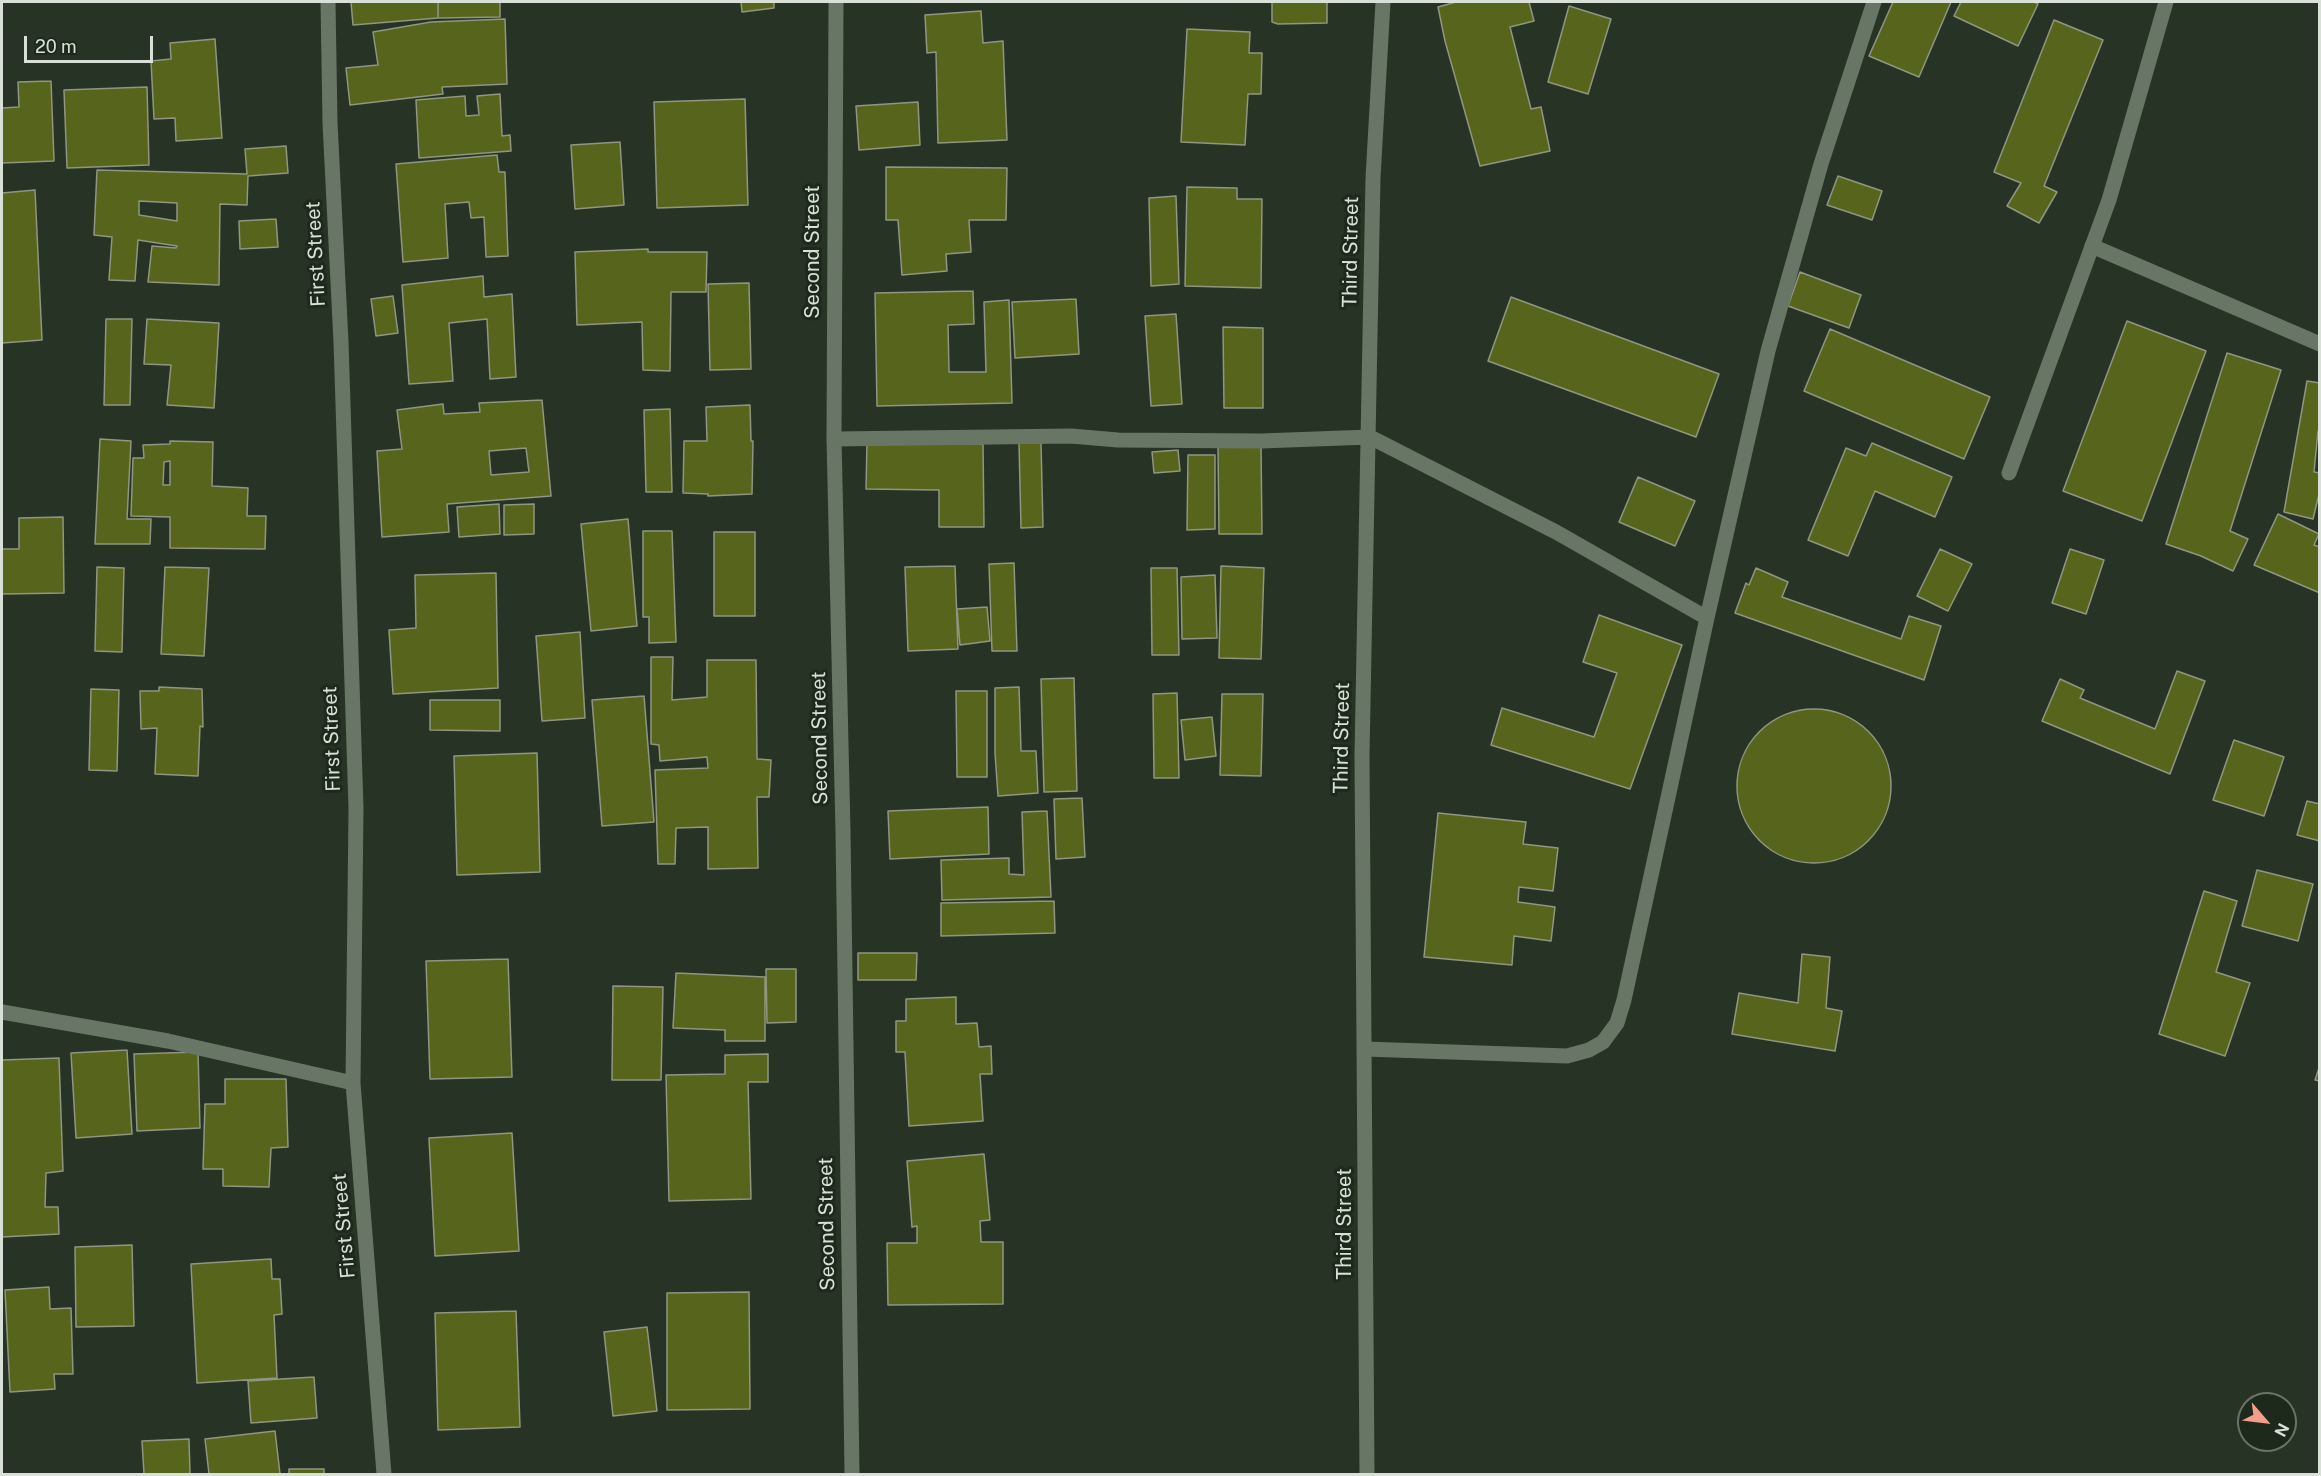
<!DOCTYPE html>
<style>
body{margin:0}
#map{position:relative;width:2321px;height:1476px;overflow:hidden;background:#273425;font-family:"Public Sans",sans-serif}
canvas{display:block}
.frame{position:absolute;inset:0;border:3px solid #d8e0d7;pointer-events:none}
.north{position:absolute;left:2237px;top:1392px;width:60px;height:60px;box-sizing:border-box;background:#1d2a1b;border:2px solid #687366;border-radius:50%;rotate:118deg;font-size:16px;font-weight:700;line-height:24px;text-align:center;color:#d8e0d7}
.north::after{content:'';display:block;margin:auto;width:21px;height:27px;background:#f49e8a;clip-path:polygon(50% 0,100% 100%,50% 72%,0 100%)}
.scale{position:absolute;left:24px;top:36px;width:129px;height:27px;box-sizing:border-box;border:3px solid #d8e0d7;border-top:0;padding-left:8px;font-size:18px;line-height:21px;white-space:nowrap;color:#d8e0d7;-webkit-text-stroke:4px #1d2a1b;paint-order:stroke}
</style>
<div id="map">
<canvas width="2321" height="1476"></canvas>
<div class="frame"></div>
<div class="north">N</div>
<div class="scale">20 m</div>
</div>
<script>
const g = document.querySelector('canvas').getContext('2d');
g.lineJoin = 'round';
function fill(path, color) { g.fillStyle = color; g.fill(path, 'evenodd'); }
const poly = rows => new Path2D(rows.map(r => 'M' + r).join(''));
function trace(path, color, width, dash) { g.strokeStyle = color; g.lineWidth = width; g.lineCap = dash ? 'butt' : 'round'; g.setLineDash(dash || []); g.stroke(path); }
function write(font, color, halo, rows, align = 'center') {
  g.font = font + ' "Public Sans",sans-serif'; g.lineWidth = 6; g.setLineDash([]); g.textBaseline = 'middle'; g.strokeStyle = halo; g.fillStyle = color; for (const [text, x, y, turn = 0] of rows) {
    g.save(); g.translate(x, y); g.rotate((+turn || 0) * Math.PI / 180); g.textAlign = isNaN(turn) ? turn : align; if (halo) g.strokeText(text, 0, 0); g.fillText(text, 0, 0); g.restore();
  }
}
const building = poly([
 [351,2,438,2,438,18,353,25,351,2],
 [438,2,500,2,500,17,438,18,438,2],
 [741,2,774,2,774,8,742,12,741,2],
 [1272,2,1327,2,1327,23,1278,24,1272,22,1272,2],
 [1456,2,1529,2,1534,21,1510,27,1531,109,1541,107,1550,151,1480,166,1445,41,1438,7,1456,2],
 [1893,2,1951,2,1919,77,1869,56,1893,2],
 [1961,2,2034,2,2038,4,2018,46,1954,16,1961,2],
 [1569,6,1611,19,1588,94,1548,82,1569,6],
 [981,11,983,43,1003,41,1007,140,938,143,936,52,927,53,925,15,981,11],
 [505,19,507,84,442,87,443,94,350,105,346,68,378,65,373,32,431,22,505,19],
 [2054,20,2103,40,2044,186,2057,192,2039,223,2007,206,2021,183,1994,172,2054,20],
 [1187,29,1250,32,1249,53,1262,53,1261,94,1248,94,1245,145,1181,142,1187,29],
 [215,39,222,138,176,141,175,118,154,119,151,61,171,59,170,43,215,39],
 [51,81,54,161,2,163,2,108,19,107,18,82,51,81],
 [147,87,149,165,67,168,64,90,147,87],
 [500,94,502,136,510,135,511,151,419,158,416,100,465,96,466,116,479,115,477,96,500,94],
 [745,99,748,205,657,208,654,102,745,99],
 [918,102,920,145,859,150,856,106,918,102],
 [620,142,624,205,575,209,571,145,620,142],
 [286,146,288,173,248,176,247,205,220,204,219,285,148,282,152,246,176,248,177,246,138,240,135,281,109,280,112,237,94,235,97,170,247,174,245,149,286,146],
 [139,201,177,203,177,221,139,215,139,201],
 [497,155,499,172,505,172,508,256,486,257,484,217,471,218,469,202,445,204,448,258,403,262,396,164,497,155],
 [886,167,1007,168,1006,220,969,220,971,252,946,254,947,271,902,275,898,220,886,220,886,167],
 [1838,176,1882,191,1872,220,1827,205,1838,176],
 [1187,187,1237,188,1237,199,1262,199,1261,288,1185,286,1187,187],
 [35,190,42,340,2,343,2,193,35,190],
 [1176,196,1179,284,1151,286,1149,198,1176,196],
 [276,219,278,247,240,249,239,221,276,219],
 [648,249,648,252,707,252,706,292,671,292,670,371,643,370,642,322,577,325,575,252,648,249],
 [1800,272,1861,295,1849,328,1788,306,1800,272],
 [483,276,484,297,512,294,516,377,490,379,487,319,449,323,453,381,409,384,402,285,483,276],
 [749,283,751,369,710,370,708,284,749,283],
 [973,291,974,324,948,325,949,372,986,372,984,302,1009,300,1012,403,877,406,875,293,973,291],
 [393,296,398,333,376,336,371,299,393,296],
 [1511,297,1719,374,1696,437,1488,361,1511,297],
 [1076,299,1079,354,1015,358,1012,302,1076,299],
 [1176,314,1182,404,1151,406,1145,316,1176,314],
 [106,319,132,319,130,405,104,405,106,319],
 [147,319,219,323,214,408,167,405,171,365,144,364,147,319],
 [2127,321,2206,351,2142,521,2063,491,2127,321],
 [1223,327,1263,328,1263,408,1224,408,1223,327],
 [1830,329,1990,397,1964,459,1804,391,1830,329],
 [2227,353,2281,370,2230,531,2248,539,2233,571,2201,556,2166,544,2227,353],
 [2307,381,2320,383,2320,432,2318,431,2314,472,2320,473,2320,490,2313,519,2284,512,2307,381],
 [542,400,551,496,447,504,449,532,382,537,377,451,402,449,397,410,443,404,444,414,480,412,479,403,542,400],
 [526,448,529,472,491,475,489,451,526,448],
 [750,405,751,441,753,441,752,494,708,496,708,494,683,493,684,441,707,441,706,407,750,405],
 [670,409,672,492,646,492,644,410,670,409],
 [100,439,131,441,127,519,151,519,150,544,95,544,100,439],
 [170,441,213,442,212,486,248,488,247,516,266,516,265,549,170,548,170,517,131,516,133,458,144,458,143,445,170,444,170,441],
 [170,461,170,485,163,485,164,462,170,461],
 [867,442,983,444,984,527,939,527,939,490,866,489,867,442],
 [1019,443,1041,443,1043,527,1021,528,1019,443],
 [1872,443,1952,477,1935,517,1875,491,1848,556,1808,540,1846,448,1866,456,1872,443],
 [1218,447,1261,447,1262,534,1219,534,1218,447],
 [1178,450,1180,471,1154,473,1152,452,1178,450],
 [1188,455,1215,455,1215,529,1187,530,1188,455],
 [1638,477,1695,501,1675,546,1619,522,1638,477],
 [499,504,500,534,459,537,457,507,499,504],
 [534,504,534,534,504,535,504,505,534,504],
 [2278,514,2319,534,2314,545,2320,547,2320,593,2254,565,2278,514],
 [63,517,64,593,2,594,2,549,19,549,19,518,63,517],
 [628,519,637,626,591,631,581,524,628,519],
 [643,531,672,531,676,642,649,643,649,617,643,617,643,531],
 [714,532,755,532,755,616,714,616,714,532],
 [1940,549,1972,564,1948,611,1917,596,1940,549],
 [2070,549,2104,560,2086,614,2052,603,2070,549],
 [1014,563,1017,651,992,651,989,564,1014,563],
 [955,566,958,649,908,651,905,567,955,566],
 [1221,566,1264,568,1261,659,1219,658,1221,566],
 [97,567,124,568,122,652,95,651,97,567],
 [165,567,209,568,204,656,161,654,165,567],
 [1151,568,1177,568,1179,655,1152,655,1151,568],
 [1756,568,1788,582,1782,597,1901,639,1909,616,1941,626,1924,680,1735,613,1746,583,1749,585,1756,568],
 [496,573,498,688,393,694,389,630,416,628,415,575,496,573],
 [1215,575,1217,638,1182,639,1181,577,1215,575],
 [987,607,990,641,960,645,957,609,987,607],
 [1599,615,1682,645,1630,789,1491,745,1502,708,1594,737,1617,673,1583,662,1599,615],
 [580,632,585,718,542,721,536,636,580,632],
 [651,657,673,657,672,700,707,697,707,660,756,660,757,759,771,760,769,797,757,797,758,868,708,869,708,827,676,828,675,864,658,864,655,770,708,768,707,757,660,761,659,745,651,744,651,657],
 [2177,671,2205,681,2170,774,2042,721,2060,679,2084,690,2080,698,2155,729,2177,671],
 [1074,678,1077,791,1044,792,1041,679,1074,678],
 [159,687,202,689,203,727,200,726,198,776,155,774,157,728,141,729,140,691,159,691,159,687],
 [1019,687,1021,751,1036,751,1038,793,998,796,995,753,995,688,1019,687],
 [91,689,119,690,117,771,89,770,91,689],
 [956,691,987,691,987,777,957,777,956,691],
 [1177,693,1179,778,1154,778,1153,694,1177,693],
 [1222,694,1263,694,1261,776,1220,775,1222,694],
 [644,696,654,822,602,826,592,700,644,696],
 [430,700,500,700,500,731,430,730,430,700],
 '1737 786a77 77 0 1 1 154 0a77 77 0 1 1-154 0Z',
 [1212,717,1216,756,1185,760,1181,720,1212,717],
 [2234,740,2284,757,2264,816,2213,800,2234,740],
 [537,753,540,872,457,875,454,756,537,753],
 [1082,798,1085,857,1056,859,1054,799,1082,798],
 [2307,801,2320,804,2320,841,2297,835,2307,801],
 [988,807,989,854,890,859,888,811,988,807],
 [1047,811,1051,897,942,900,941,860,1009,858,1009,874,1024,875,1022,812,1047,811],
 [1438,813,1526,822,1523,844,1558,848,1553,891,1519,887,1518,902,1555,907,1551,941,1514,936,1512,965,1424,957,1438,813],
 [2257,870,2313,884,2298,941,2242,926,2257,870],
 [2204,891,2237,901,2216,972,2250,983,2225,1056,2159,1034,2204,891],
 [1054,901,1055,933,941,936,941,903,1054,901],
 [858,953,917,953,916,980,858,980,858,953],
 [1802,954,1830,957,1826,1008,1842,1011,1835,1051,1732,1034,1739,993,1798,1003,1802,954],
 [508,959,512,1077,430,1079,426,961,508,959],
 [766,969,796,969,796,1022,767,1023,766,969],
 [676,973,765,977,765,1041,725,1041,725,1030,673,1028,676,973],
 [613,986,663,987,661,1080,612,1080,613,986],
 [956,997,956,1024,977,1023,979,1047,991,1046,992,1074,980,1074,983,1121,909,1126,905,1052,896,1052,896,1021,906,1021,906,999,956,997],
 [127,1050,132,1134,76,1138,71,1053,127,1050],
 [198,1052,200,1128,137,1131,134,1054,198,1052],
 [768,1054,768,1082,748,1082,751,1199,669,1201,666,1075,725,1074,725,1055,768,1054],
 [59,1058,63,1171,46,1173,45,1207,58,1207,59,1234,2,1237,2,1060,59,1058],
 [2320,1065,2320,1081,2315,1080,2320,1065],
 [225,1079,286,1079,288,1147,271,1148,269,1187,223,1186,223,1169,203,1169,205,1104,225,1104,225,1079],
 [512,1133,519,1251,435,1256,429,1138,512,1133],
 [984,1154,990,1220,980,1221,981,1242,1003,1242,1003,1304,888,1305,887,1243,917,1243,917,1226,912,1227,907,1161,984,1154],
 [132,1245,134,1326,76,1327,75,1247,132,1245],
 [271,1259,272,1279,280,1279,282,1314,274,1315,277,1378,197,1383,191,1264,271,1259],
 [49,1287,50,1309,71,1308,73,1374,54,1374,55,1389,10,1392,5,1290,49,1287],
 [749,1292,750,1409,667,1410,667,1293,749,1292],
 [516,1311,520,1427,438,1430,435,1313,516,1311],
 [647,1327,657,1411,613,1416,604,1332,647,1327],
 [314,1377,317,1418,251,1423,248,1381,314,1377],
 [275,1431,280,1474,209,1474,205,1439,275,1431],
 [189,1439,190,1474,144,1474,142,1441,189,1439],
 [289,1469,324,1469,324,1474,289,1474,289,1469]
]);
fill(building, '#57641c');
trace(building, '#909681', 1.5);
trace(poly([
 [2092,246,2320,344]
]), '#687665', 15);
trace(poly([
 [328,2,330,123,341,342,356,808,353,1083,384,1474],
 [836,2,834,439,843,831,852,1474],
 [834,439,1071,436,1118,440,1261,441,1370,437,1556,532,1707,618],
 [2009,473,2109,200,2166,2],
 [2,1012,168,1041,353,1083],
 [1365,1049,1567,1056,1589,1050,1603,1042,1617,1023,1624,1000,1707,618,1768,351,1821,164,1874,2],
 [1367,1474,1362,755,1373,178,1383,2]
]), '#687665', 15);
write('20px', '#d8e0d7', '#1d2a1b', [
 ["Second Street",813,252,-90],
 ["Third Street",1351,252,-89],
 ["First Street",316,254,-93],
 ["Second Street",820,738,-91],
 ["Third Street",1342,738,-89],
 ["First Street",332,739,-92],
 ["Second Street",827,1224,-91],
 ["Third Street",1345,1224,-90],
 ["First Street",344,1226,-95]
]);
</script>
